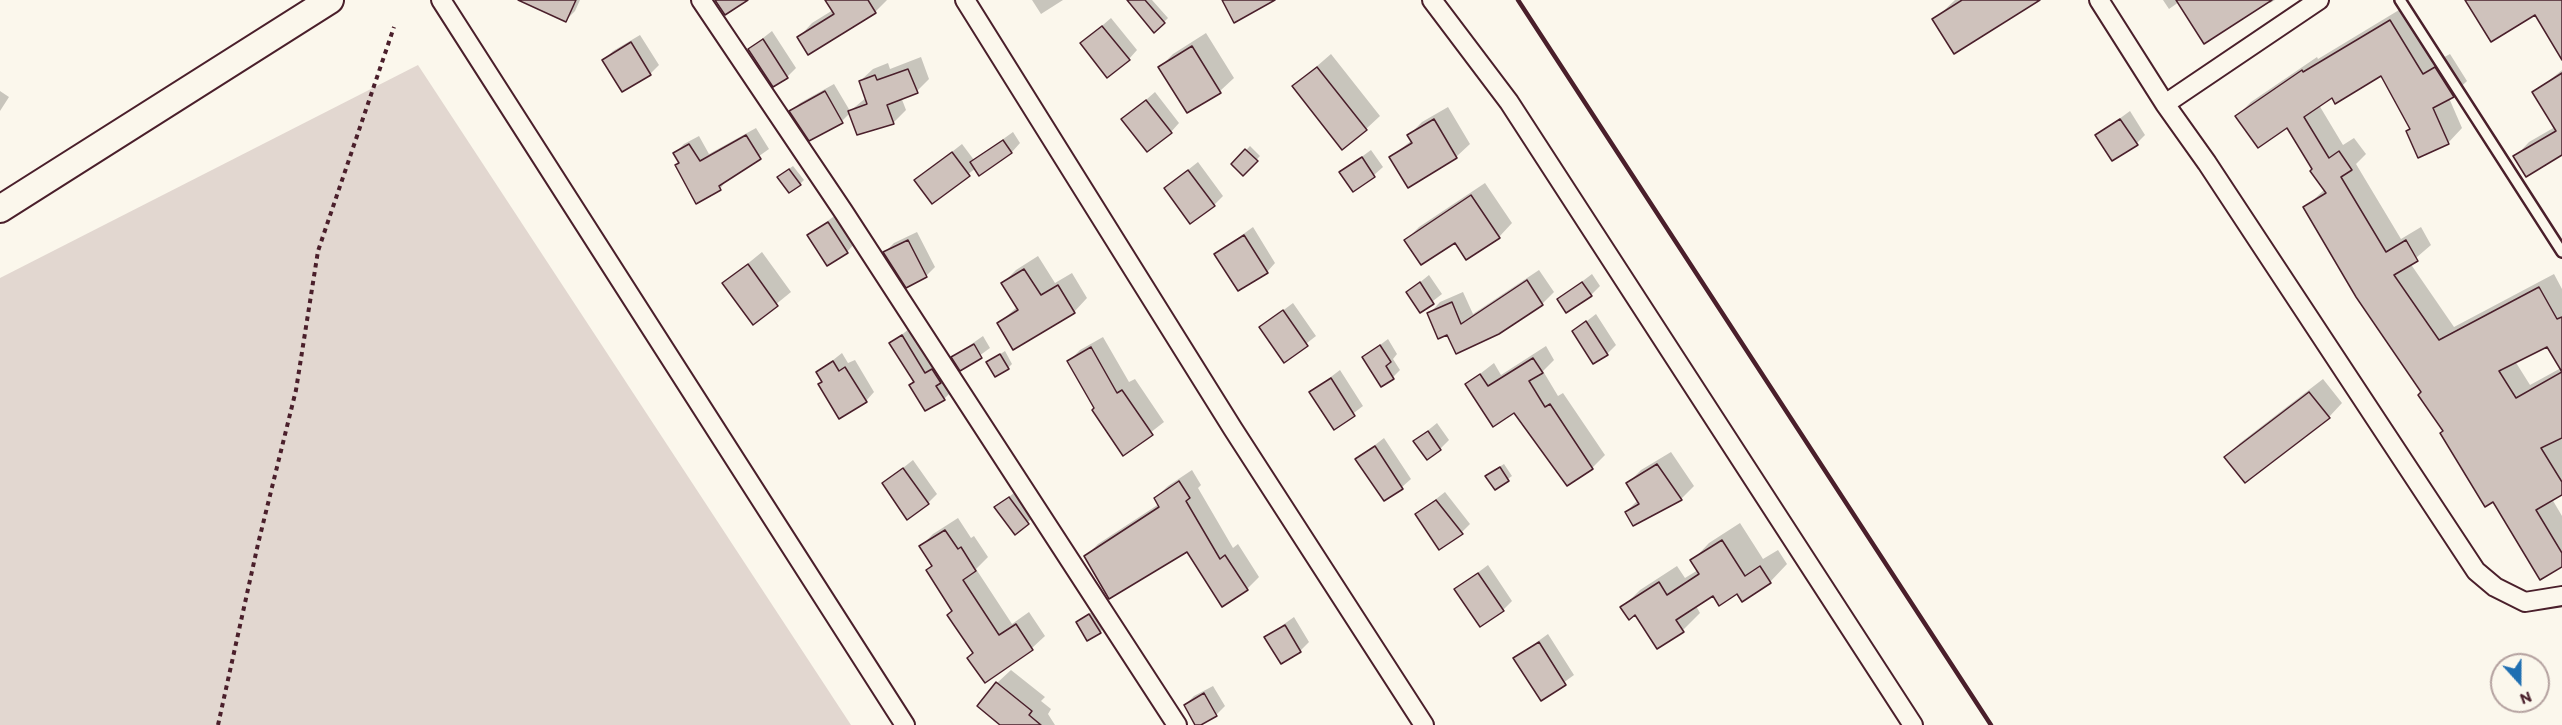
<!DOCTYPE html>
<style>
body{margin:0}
#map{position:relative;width:2562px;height:725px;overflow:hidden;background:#fbf7ec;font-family:Itim,sans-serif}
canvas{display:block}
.north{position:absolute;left:2490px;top:653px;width:60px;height:60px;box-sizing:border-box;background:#fbf7ec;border:2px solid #b4a19f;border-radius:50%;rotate:159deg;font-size:16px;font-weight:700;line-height:24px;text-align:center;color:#4a1f2b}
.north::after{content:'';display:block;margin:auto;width:21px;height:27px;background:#1f6fb2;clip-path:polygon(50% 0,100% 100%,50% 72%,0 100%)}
</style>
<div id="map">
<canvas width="2562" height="725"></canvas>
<div class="north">N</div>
</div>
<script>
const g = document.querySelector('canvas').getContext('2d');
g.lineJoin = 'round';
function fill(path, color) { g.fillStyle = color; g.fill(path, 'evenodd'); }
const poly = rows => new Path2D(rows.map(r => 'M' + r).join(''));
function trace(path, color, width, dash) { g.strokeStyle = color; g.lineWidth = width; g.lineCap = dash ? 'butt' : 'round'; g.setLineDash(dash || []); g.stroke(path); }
fill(poly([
 [418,65,851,725,0,725,0,278]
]), '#e2d7d0');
fill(poly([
 [547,0,580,0,575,11,566,20],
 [827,0,887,0,875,12,808,53,799,37,812,23,833,10],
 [1032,0,1063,0,1041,14],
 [1129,0,1152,0,1168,18,1164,22],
 [1955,0,2037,0,1934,20],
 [2163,0,2275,0,2270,3,2268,1,2179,2,2169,9],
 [2404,7,2437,61,2450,54,2467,81,2449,98,2462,128,2448,143,2408,131,2411,128,2382,73,2332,96,2319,105,2343,145,2354,138,2366,154,2356,164,2401,239,2421,227,2431,245,2410,263,2454,327,2554,274,2562,289,2562,493,2552,499,2562,516,2562,566,2494,500,2444,431,2423,392,2305,208,2325,189,2288,126,2237,116,2251,102,2317,57,2318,59],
 [2547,345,2561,368,2530,385,2515,361],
 [1111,18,1137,50,1129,59,1082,43],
 [772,31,796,68,787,77,749,49],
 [1206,33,1234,78,1220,91,1187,111,1160,67,1173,54],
 [640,35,659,65,650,74,604,60,613,51],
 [1331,54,1380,116,1366,129,1294,86],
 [921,57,929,79,917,91,901,97,906,110,893,123,850,113,842,121,791,111,800,103,834,84,850,111,867,97,860,81,873,69,888,63,890,69],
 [2562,70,2562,153,2515,157,2529,142,2555,127,2534,93],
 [0,91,9,97,0,111],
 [1155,92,1179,123,1171,132,1123,120],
 [1448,107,1470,144,1456,157,1408,186,1391,157,1412,140,1409,135,1422,122],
 [2130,111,2145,135,2137,143,2097,135],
 [756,128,769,149,728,178,720,189,675,153,684,144,699,136,709,154],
 [1013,132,1020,143,1012,152,979,174,976,168,932,202,916,180,962,144,974,160],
 [1250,146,1260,156,1243,174,1233,164],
 [1371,150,1383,167,1374,175,1341,172],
 [1198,162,1223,196,1214,205,1165,188],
 [793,166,804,180,800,184,783,173],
 [1485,183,1512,223,1499,237,1455,241,1406,240,1419,227],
 [837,214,855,243,847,252,809,235],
 [1253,227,1275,263,1267,272,1216,254],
 [917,232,935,267,926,276,885,252,894,243],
 [762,252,791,292,753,323,724,283],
 [1038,256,1055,283,1072,273,1087,298,1074,312,999,323,1017,307,1003,283,1016,270],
 [1539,270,1554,292,1542,304,1499,332,1448,333,1429,314,1440,302,1463,292,1473,314],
 [1592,274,1600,286,1591,295,1559,299],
 [1429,275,1442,294,1420,311,1408,292],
 [1293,303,1316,336,1284,361,1261,327],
 [1596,314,1616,345,1607,354,1574,331],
 [909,329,932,367,940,362,951,392,944,399,915,381,891,343],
 [983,336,990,348,961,369,953,357],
 [1103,337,1129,382,1135,379,1164,422,1123,454,1069,361,1080,350],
 [1388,339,1397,354,1393,359,1400,370,1393,377,1364,357],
 [1546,346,1554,360,1543,371,1558,396,1563,393,1605,455,1592,468,1568,484,1514,411,1467,384,1494,363,1501,375],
 [1005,351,1012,364,1008,368,988,362],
 [842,353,848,363,855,360,874,392,866,401,823,381,818,372],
 [1340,370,1363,406,1334,428,1311,392],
 [2323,379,2342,403,2329,417,2226,457,2240,443],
 [1437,423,1449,440,1440,449,1415,441],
 [1384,438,1411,479,1402,487,1357,459],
 [1671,452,1694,486,1681,499,1626,512,1638,500,1628,483,1641,470],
 [913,460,937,494,928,503,884,483],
 [1504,464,1512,476,1495,488,1491,472],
 [1192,470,1201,485,1198,488,1233,548,1238,544,1259,577,1247,589,1187,550,1085,557,1098,544,1159,504,1155,498,1168,486],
 [1019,489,1037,514,1015,533,996,507],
 [1445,492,1470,524,1462,532,1417,514],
 [958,518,971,538,974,536,988,557,976,569,1012,624,1029,612,1045,636,1032,648,985,681,953,611,928,570,933,565,921,546,933,534],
 [1740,523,1763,559,1778,550,1787,564,1770,582,1737,592,1714,594,1696,606,1700,613,1683,630,1622,608,1640,590,1677,566,1685,578,1698,570,1692,561,1709,543],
 [1488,565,1512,601,1503,610,1456,589],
 [1093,611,1104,628,1100,632,1077,622],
 [1294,617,1309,642,1300,651,1266,637],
 [1548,634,1574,675,1541,699,1515,658],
 [1011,670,1045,697,1041,701,1051,709,1048,714,1055,725,1003,725,997,683],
 [1213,686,1225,706,1216,715,1197,725,1185,705,1194,696]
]), '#0003');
const building = poly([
 [518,0,576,0,566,22,518,0],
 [715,0,748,0,725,15,715,0],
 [825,0,868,0,876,13,808,55,797,37,834,14,825,0],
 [1127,0,1145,0,1165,23,1154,33,1127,0],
 [1222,0,1275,0,1234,23,1222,0],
 [1962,0,2040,0,1954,54,1932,19,1962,0],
 [2176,0,2272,0,2204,44,2176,0],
 [2465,0,2562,0,2562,60,2535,15,2491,42,2465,0],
 [2390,20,2423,74,2435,67,2454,97,2433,108,2449,144,2418,158,2406,131,2410,129,2381,76,2335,104,2332,98,2304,117,2329,158,2339,151,2352,170,2341,177,2386,252,2406,240,2418,261,2394,275,2439,340,2539,287,2557,319,2562,317,2562,372,2547,347,2499,371,2516,398,2562,372,2562,438,2541,448,2562,482,2562,495,2536,510,2562,553,2562,567,2540,580,2493,502,2485,507,2440,433,2443,431,2418,395,2421,392,2356,297,2303,207,2326,193,2310,171,2312,169,2287,128,2258,148,2235,116,2302,70,2303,72,2390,20],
 [1102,26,1130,60,1107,78,1080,43,1102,26],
 [763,39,788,78,773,87,748,49,763,39],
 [631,42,651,75,622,92,602,60,631,42],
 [1192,46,1221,93,1187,113,1158,67,1192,46],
 [1317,67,1367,130,1342,150,1292,86,1317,67],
 [908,69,918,93,887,105,894,124,857,135,848,111,867,104,859,81,875,75,877,80,908,69],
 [2562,73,2562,155,2526,177,2513,156,2556,131,2532,92,2562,73],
 [825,91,843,123,809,141,789,111,825,91],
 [1146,100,1172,133,1147,152,1121,119,1146,100],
 [1434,119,1457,158,1408,188,1389,157,1412,143,1407,135,1434,119],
 [2120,119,2138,145,2112,161,2095,135,2120,119],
 [746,135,761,159,719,186,721,190,696,204,675,165,679,163,673,153,689,144,700,161,746,135],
 [1003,140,1012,153,979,176,970,162,1003,140],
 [1245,149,1258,161,1243,176,1231,164,1245,149],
 [952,152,970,176,932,204,914,180,952,152],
 [1362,157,1375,177,1353,192,1339,172,1362,157],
 [789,169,801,185,789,193,777,177,789,169],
 [1188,170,1215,206,1190,224,1164,188,1188,170],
 [1471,195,1500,238,1466,260,1455,243,1421,265,1404,240,1471,195],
 [828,222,848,253,827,266,807,235,828,222],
 [1244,235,1268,273,1238,291,1214,254,1244,235],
 [908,240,927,277,906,288,883,252,908,240],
 [748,264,778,306,753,325,722,283,748,264],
 [1024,269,1041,295,1058,285,1075,313,1013,350,997,323,1018,310,1001,283,1024,269],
 [1527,280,1543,305,1499,334,1456,354,1447,335,1438,339,1427,313,1452,302,1461,324,1527,280],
 [1420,282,1434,304,1420,313,1406,292,1420,282],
 [1582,282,1592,296,1566,313,1557,299,1582,282],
 [1283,310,1308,346,1284,363,1259,327,1283,310],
 [1586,321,1608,355,1593,364,1572,331,1586,321],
 [902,335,925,373,932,369,941,383,936,386,945,400,925,411,909,385,914,382,889,343,902,335],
 [974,344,982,358,960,371,951,357,974,344],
 [1380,345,1391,362,1386,366,1394,379,1381,387,1362,357,1380,345],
 [1091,347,1117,393,1122,390,1153,435,1123,456,1092,410,1094,408,1067,361,1091,347],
 [1000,354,1009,369,995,377,986,362,1000,354],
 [1533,358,1543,373,1529,381,1545,407,1550,404,1593,469,1567,486,1514,413,1493,427,1465,384,1480,374,1488,386,1533,358],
 [833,361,839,371,845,367,867,402,839,419,818,384,822,382,816,372,833,361],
 [1331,378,1355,416,1334,430,1309,392,1331,378],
 [2309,392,2330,418,2245,483,2224,457,2309,392],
 [1428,431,1441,450,1427,460,1413,441,1428,431],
 [1375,446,1403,489,1384,501,1355,459,1375,446],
 [1657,464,1682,500,1633,526,1625,512,1639,504,1626,483,1657,464],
 [1500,467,1509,481,1495,490,1485,476,1500,467],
 [903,468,929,504,907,520,882,483,903,468],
 [1179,481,1190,498,1186,501,1220,559,1225,555,1248,590,1222,607,1187,552,1109,599,1084,556,1159,507,1154,498,1179,481],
 [1009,497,1029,524,1015,535,994,507,1009,497],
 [1436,500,1463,534,1439,550,1415,514,1436,500],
 [945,530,958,549,961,547,976,571,963,580,999,635,1016,624,1033,650,985,683,967,658,973,653,947,615,952,611,926,570,932,566,919,546,945,530],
 [1722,540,1745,576,1760,566,1771,583,1742,602,1737,594,1719,606,1713,596,1676,620,1684,632,1657,649,1635,615,1629,620,1620,607,1659,582,1667,595,1699,574,1690,560,1722,540],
 [1478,573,1504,611,1480,627,1454,589,1478,573],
 [1089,614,1101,633,1087,641,1076,622,1089,614],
 [1285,625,1301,652,1281,664,1264,637,1285,625],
 [1539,642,1566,685,1541,701,1513,658,1539,642],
 [996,682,1032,711,1029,715,1041,725,1000,725,977,706,996,682],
 [1204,693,1217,716,1201,725,1195,725,1184,705,1204,693]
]);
fill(building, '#cfc2bc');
trace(building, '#4a1f2b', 1.5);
const lane = poly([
 [2400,0,2562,252]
]);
const street = poly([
 [441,0,905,725],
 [701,0,843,211,1177,725],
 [965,0,1233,429,1424,725],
 [1432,0,1509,102,1913,725],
 [2099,0,2165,104,2207,163,2476,571,2495,587,2525,602,2562,596],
 [2165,104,2319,0]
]);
const secondary = poly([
 [0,209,330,0]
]);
trace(lane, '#4a1f2b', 14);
trace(street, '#4a1f2b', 22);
trace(secondary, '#4a1f2b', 30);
trace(poly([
 [218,725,258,544,296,390,318,251,394,27]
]), '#4a1f2b', 4, [4.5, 4.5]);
trace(lane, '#fbf7ec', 9);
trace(street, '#fbf7ec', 18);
trace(secondary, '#fbf7ec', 26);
trace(poly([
 [1518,0,1991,725]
]), '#4a1f2b', 4.5);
</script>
